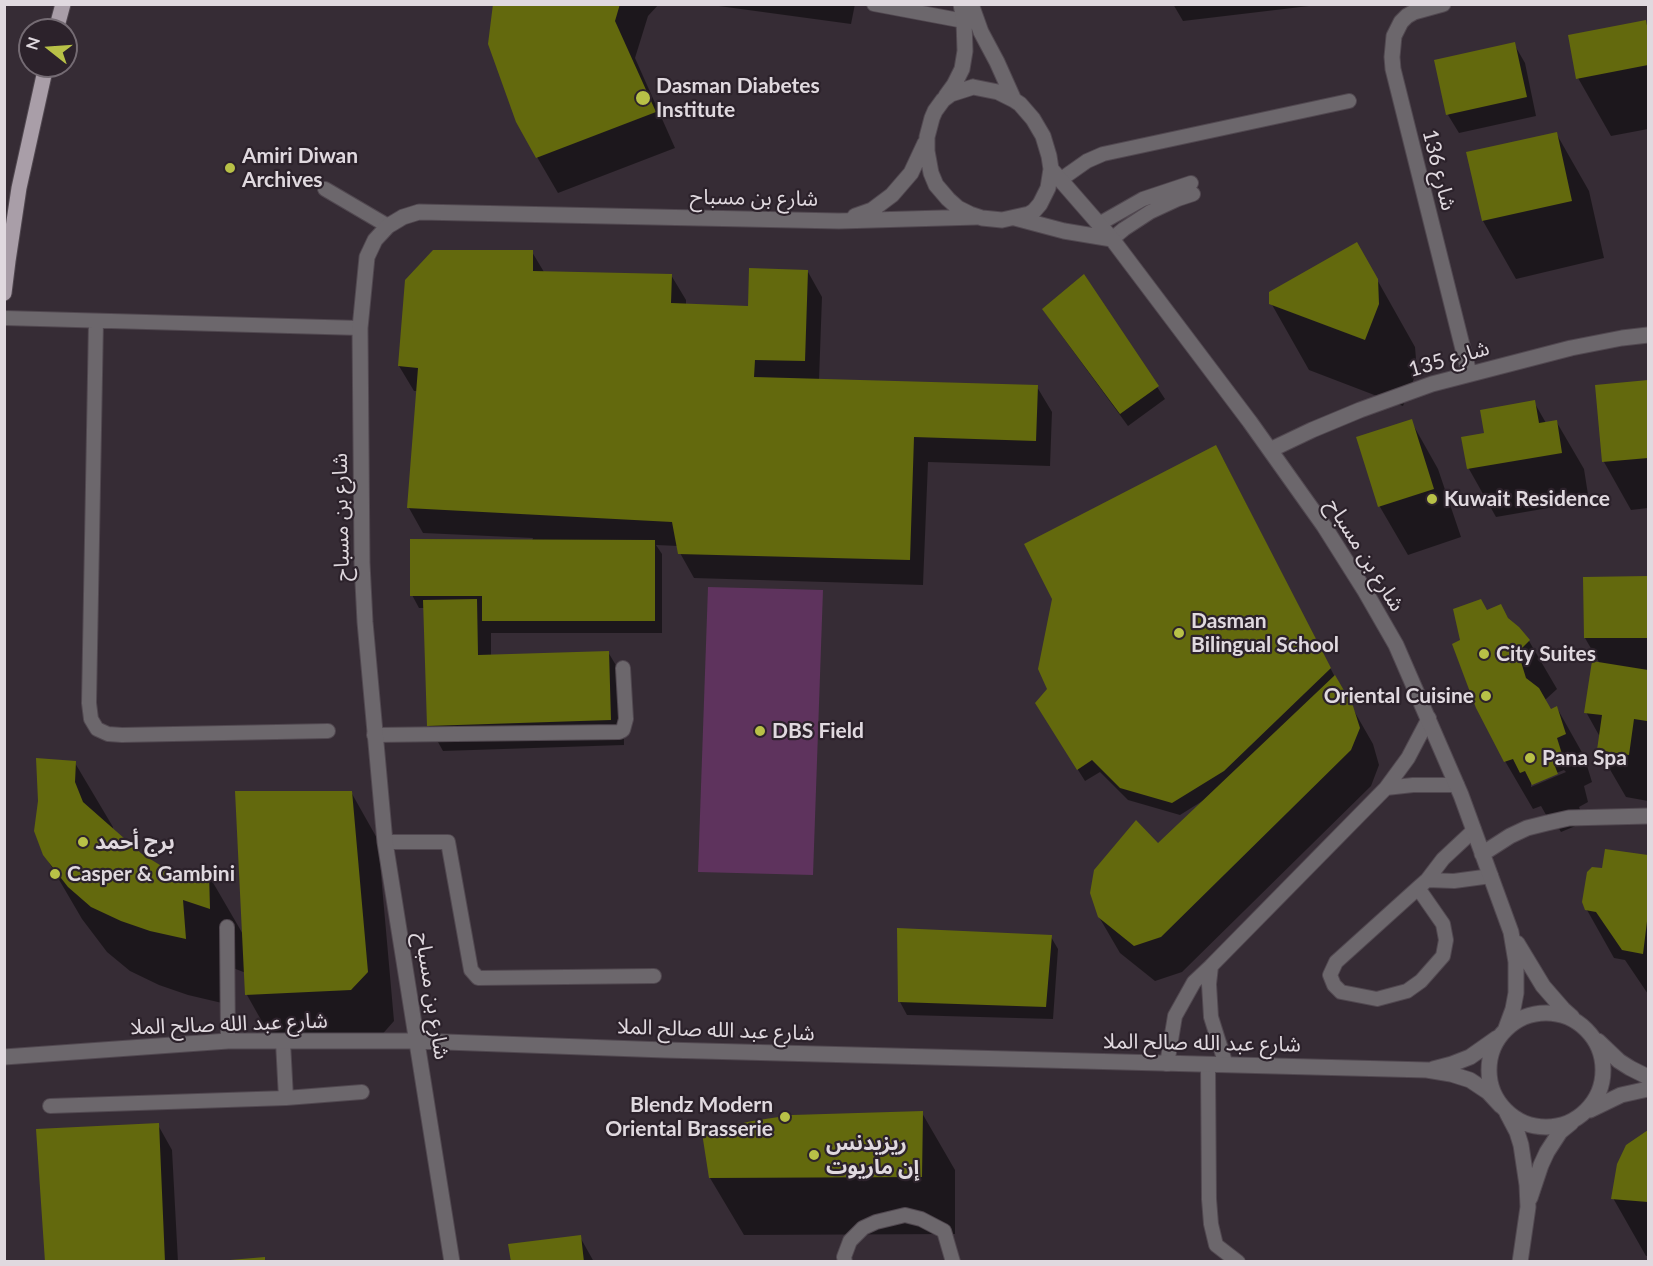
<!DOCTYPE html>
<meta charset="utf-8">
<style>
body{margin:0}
#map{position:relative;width:1653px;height:1266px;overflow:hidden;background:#362c35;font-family:Lato,sans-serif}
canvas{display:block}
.frame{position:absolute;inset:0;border:6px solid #e0d9df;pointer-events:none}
.north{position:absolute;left:18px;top:18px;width:60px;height:60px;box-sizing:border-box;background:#2c222b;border:2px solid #746b73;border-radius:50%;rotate:287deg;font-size:16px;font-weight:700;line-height:24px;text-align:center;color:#e0d9df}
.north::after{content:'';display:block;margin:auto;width:21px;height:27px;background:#b8c147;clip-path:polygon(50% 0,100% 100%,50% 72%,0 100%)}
</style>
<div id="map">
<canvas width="1653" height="1266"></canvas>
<div class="frame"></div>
<div class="north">N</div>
</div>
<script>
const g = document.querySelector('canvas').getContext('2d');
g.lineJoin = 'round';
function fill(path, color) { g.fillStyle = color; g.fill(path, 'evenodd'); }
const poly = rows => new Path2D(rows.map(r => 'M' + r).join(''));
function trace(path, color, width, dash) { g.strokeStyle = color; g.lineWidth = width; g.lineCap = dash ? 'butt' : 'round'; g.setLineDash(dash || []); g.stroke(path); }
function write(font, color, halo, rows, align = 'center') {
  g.font = font + ' Lato,"Noto Sans Arabic",sans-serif'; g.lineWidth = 4.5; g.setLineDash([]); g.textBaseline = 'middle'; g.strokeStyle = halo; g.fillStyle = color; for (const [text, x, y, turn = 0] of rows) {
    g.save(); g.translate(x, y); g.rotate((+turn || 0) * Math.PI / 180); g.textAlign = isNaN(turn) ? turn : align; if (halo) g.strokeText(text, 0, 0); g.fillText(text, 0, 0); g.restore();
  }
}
fill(poly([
 [708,587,823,590,813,875,698,872]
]), '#5e335d');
fill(poly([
 [494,4,659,4,648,16,635,58,675,148,558,193,537,157],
 [704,4,855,4,851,24],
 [1173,4,1326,4,1183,21],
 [1646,22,1648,27,1648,129,1611,136,1578,78],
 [1514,44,1525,63,1536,116,1459,133,1448,115],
 [1556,133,1589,191,1604,258,1516,279,1483,221,1468,154],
 [1357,244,1415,347,1417,371,1403,406,1309,370,1271,303],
 [532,252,544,272,671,275,686,300,686,305,749,307,808,272,822,297,819,380,1037,387,1052,412,1050,466,928,462,923,585,694,578,680,553,678,546,656,545,662,554,662,633,491,633,491,656,608,652,623,677,624,745,443,751,429,726,425,608,419,608,412,595,532,541,533,538,423,533,409,508,418,391,414,391,399,366],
 [1084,276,1165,399,1128,426,1051,321,1043,309],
 [1648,382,1648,508,1631,510,1604,462,1597,386],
 [1534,402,1546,423,1556,421,1584,469,1589,501,1496,517,1469,469,1463,438,1485,434],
 [1411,421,1438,469,1461,537,1408,555,1380,507,1358,438],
 [1223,459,1337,681,1373,744,1379,765,1371,786,1182,972,1155,981,1120,953,1099,917,1158,845,1204,800,1180,815,1128,800,1100,772,1085,781,1044,716],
 [1648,578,1648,801,1626,797,1598,749,1600,737,1586,712,1600,664,1585,638,1585,579],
 [1486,612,1509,620,1518,628,1529,641,1557,689,1545,700,1551,711,1557,708,1584,756,1592,782,1584,786,1588,802,1579,807,1585,822,1561,832,1553,818,1549,820,1541,806,1533,809,1505,761,1462,641],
 [1564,770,1566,772,1531,787,1531,783],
 [75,763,113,827,112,830,141,855,167,871,208,874,244,936,351,792,378,840,394,1021,379,1038,274,1043,247,995,246,973,220,963,222,1003,188,995,159,985,130,971,107,952,82,919,44,854],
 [1606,851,1648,857,1648,994,1625,960,1614,958,1587,910,1603,870],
 [1051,937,1058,949,1053,1019,907,1015,900,1002],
 [922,1113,955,1170,955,1234,744,1235,710,1178],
 [158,1125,172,1150,178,1262,47,1262],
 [1648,1132,1648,1256,1646,1256,1613,1198,1627,1146],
 [580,1237,594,1262,512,1262]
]), '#0007');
fill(poly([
 [493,4,620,4,615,21,656,112,536,158,516,122,488,44],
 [1646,20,1648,31,1648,65,1576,79,1568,35],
 [1515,42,1527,97,1446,115,1434,60],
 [1557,132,1572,201,1482,221,1466,152],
 [1357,242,1378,279,1379,304,1365,340,1269,304,1269,292],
 [433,250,533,250,533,271,672,274,671,303,748,306,749,268,808,270,805,361,755,360,754,377,1038,385,1036,441,914,437,910,560,678,554,672,522,407,508,418,368,398,366,405,280],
 [1084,274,1159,386,1120,414,1042,309],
 [1648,380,1648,458,1602,462,1595,385],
 [1535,400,1539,423,1557,420,1562,453,1467,469,1461,437,1484,433,1480,410],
 [1412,419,1434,489,1378,507,1356,437],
 [1216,445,1331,668,1224,771,1172,803,1120,788,1092,760,1077,770,1035,703,1047,689,1038,669,1052,599,1024,544],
 [410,539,655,540,655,621,482,621,482,596,410,596],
 [1648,576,1648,638,1584,638,1583,577],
 [477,599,478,655,609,651,611,720,427,726,423,600],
 [1481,599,1487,610,1501,604,1508,618,1519,627,1530,640,1518,652,1526,678,1539,688,1551,709,1557,706,1566,734,1557,738,1562,754,1552,759,1558,774,1532,785,1525,771,1520,773,1513,759,1504,762,1476,708,1452,644,1460,640,1453,609],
 [1592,661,1648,670,1648,709,1647,721,1634,719,1629,755,1597,750,1602,715,1584,713],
 [1335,675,1353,706,1360,728,1351,750,1161,937,1134,946,1098,917,1090,893,1094,870,1136,820,1158,843],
 [36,758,76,761,75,782,83,802,142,854,168,870,209,873,210,909,183,900,186,939,150,931,121,921,91,907,68,887,43,855,34,831,38,801],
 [235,791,352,791,368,972,351,990,245,995],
 [1605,849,1648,855,1648,913,1643,954,1622,950,1596,912,1585,910,1582,902,1587,872,1592,867,1602,868],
 [897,928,1052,935,1046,1007,898,1002],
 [923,1111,922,1177,709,1178,702,1133,707,1131,752,1121,792,1115],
 [159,1123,165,1262,45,1262,36,1129],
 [1648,1130,1648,1202,1611,1199,1617,1164,1626,1145],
 [581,1235,584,1262,511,1262,508,1244],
 [265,1257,265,1262,230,1262,230,1260]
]), '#63690d');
const lane = poly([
 [874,4,964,21],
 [1060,180,1087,161,1103,154,1349,101],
 [325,189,388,226],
 [1099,224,1143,199,1191,183],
 [1112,239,1124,229,1150,212,1178,199,1193,194],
 [4,318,360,328],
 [96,321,89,703,91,719,97,729,108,734,122,735,328,731],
 [374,735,619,732,623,730,626,719,623,668],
 [1386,788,1413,785,1457,785],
 [385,842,448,842,471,970,478,978,654,976],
 [1427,880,1454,881,1491,876],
 [1418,888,1443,924,1446,940,1443,956,1421,981,1407,991,1377,999,1341,992,1334,985,1330,975,1336,962,1418,888,1427,880,1443,859,1474,830],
 [227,927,228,1041],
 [1211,966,1209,984,1211,1017,1226,1065],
 [283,1042,286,1098],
 [1167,1064,1175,1016,1194,982,1211,966,1386,788,1408,758,1429,718],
 [1208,1065,1209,1199,1211,1224,1216,1245,1238,1262],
 [50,1106,286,1098,362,1092],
 [845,1262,844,1257,850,1241,863,1228,876,1222,905,1215,921,1219,944,1231,953,1262]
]);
const street = poly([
 [971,4,981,32,997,62,1014,100],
 [1443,4,1414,12,1407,16,1401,22,1394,36,1392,57,1393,69,1469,373],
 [973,87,998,92,1014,100,1020,104,1033,119,1043,136,1049,156,1051,169,1048,188,1040,204,1034,211,1029,214,1002,220,982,218,970,214,958,208,948,199,936,185,931,173,927,151,927,137,932,118,935,111,943,100,951,94,973,87],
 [946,96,954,85,962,69,965,51,964,21,961,4],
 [1051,169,1112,239,1250,422,1324,526,1365,591,1396,645,1461,795,1511,932,1516,962,1516,993,1513,1009,1506,1028],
 [855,216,872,210,892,195,911,173,925,143],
 [1015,218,1064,231,1112,239],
 [1270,450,1312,430,1360,410,1432,384,1571,348,1622,338,1648,335],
 [1482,854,1510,836,1527,828,1547,823,1569,818,1648,816],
 [1517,943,1543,986,1563,1009,1572,1017],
 '1489 1070a57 57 0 1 1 114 0a57 57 0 1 1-114 0Z',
 [1598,1041,1619,1061,1630,1068,1648,1077],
 [4,1057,228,1041,418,1041,665,1050,1427,1070,1451,1074,1470,1080,1488,1092,1501,1106],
 [1433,1069,1452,1064,1470,1057,1497,1038],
 [1590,1110,1621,1095,1648,1089],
 [1507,1113,1517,1132,1521,1145,1527,1185,1528,1207,1520,1262],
 [1530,1198,1541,1165,1547,1152,1560,1132,1571,1123],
 [452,1262,385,842,365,622,362,563,360,328,367,257,375,240,388,226,403,217,419,212,839,221,977,217]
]);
const primary = poly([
 [56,30,63,4],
 [4,293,8,261,19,188,46,66]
]);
trace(lane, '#514850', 16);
trace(street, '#514850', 17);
trace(primary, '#514850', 17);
trace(lane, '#6c676c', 14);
trace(street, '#6c676c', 15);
trace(primary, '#a99ea8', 15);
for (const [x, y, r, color] of [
 [643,98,8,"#b8c147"],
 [230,168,6,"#b8c147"],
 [1432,499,6,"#b8c147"],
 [1179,633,6,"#b8c147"],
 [1484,654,6,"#b8c147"],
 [1486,696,6,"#b8c147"],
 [760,731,6,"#b8c147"],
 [1530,758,6,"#b8c147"],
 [83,842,6,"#b8c147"],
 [55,874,6,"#b8c147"],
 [785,1117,6,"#b8c147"],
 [814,1155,6,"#b8c147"]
]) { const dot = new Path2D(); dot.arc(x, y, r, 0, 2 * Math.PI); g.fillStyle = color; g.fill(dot); trace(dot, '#2c222b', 2); }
write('bold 21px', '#e0d9df', '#2c222b', [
 ["Dasman Diabetes",656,86],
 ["Institute",656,110],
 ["Amiri Diwan",242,156],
 ["Archives",242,180],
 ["Kuwait Residence",1444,499],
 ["Dasman",1191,621],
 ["Bilingual School",1191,645],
 ["City Suites",1496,654],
 ["Oriental Cuisine",1474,696,"right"],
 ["DBS Field",772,731],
 ["Pana Spa",1542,758],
 ["برج أحمد",95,842],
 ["Casper & Gambini",67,874],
 ["Blendz Modern",773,1105,"right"],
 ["Oriental Brasserie",773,1129,"right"],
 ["ريزيدنس",826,1143],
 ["إن ماريوت",826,1167]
], 'left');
write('21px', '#e0d9df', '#2c222b', [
 ["شارع 136",1439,170,76],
 ["شارع بن مسباح",754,198,1],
 ["شارع 135",1449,359,-16],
 ["شارع بن مسباح",341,517,-91],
 ["شارع بن مسباح",1365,555,58],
 ["شارع بن مسباح",432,996,81],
 ["شارع عبد الله صالح الملا",229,1024,-2],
 ["شارع عبد الله صالح الملا",716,1030,2],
 ["شارع عبد الله صالح الملا",1202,1043,1]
]);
</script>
